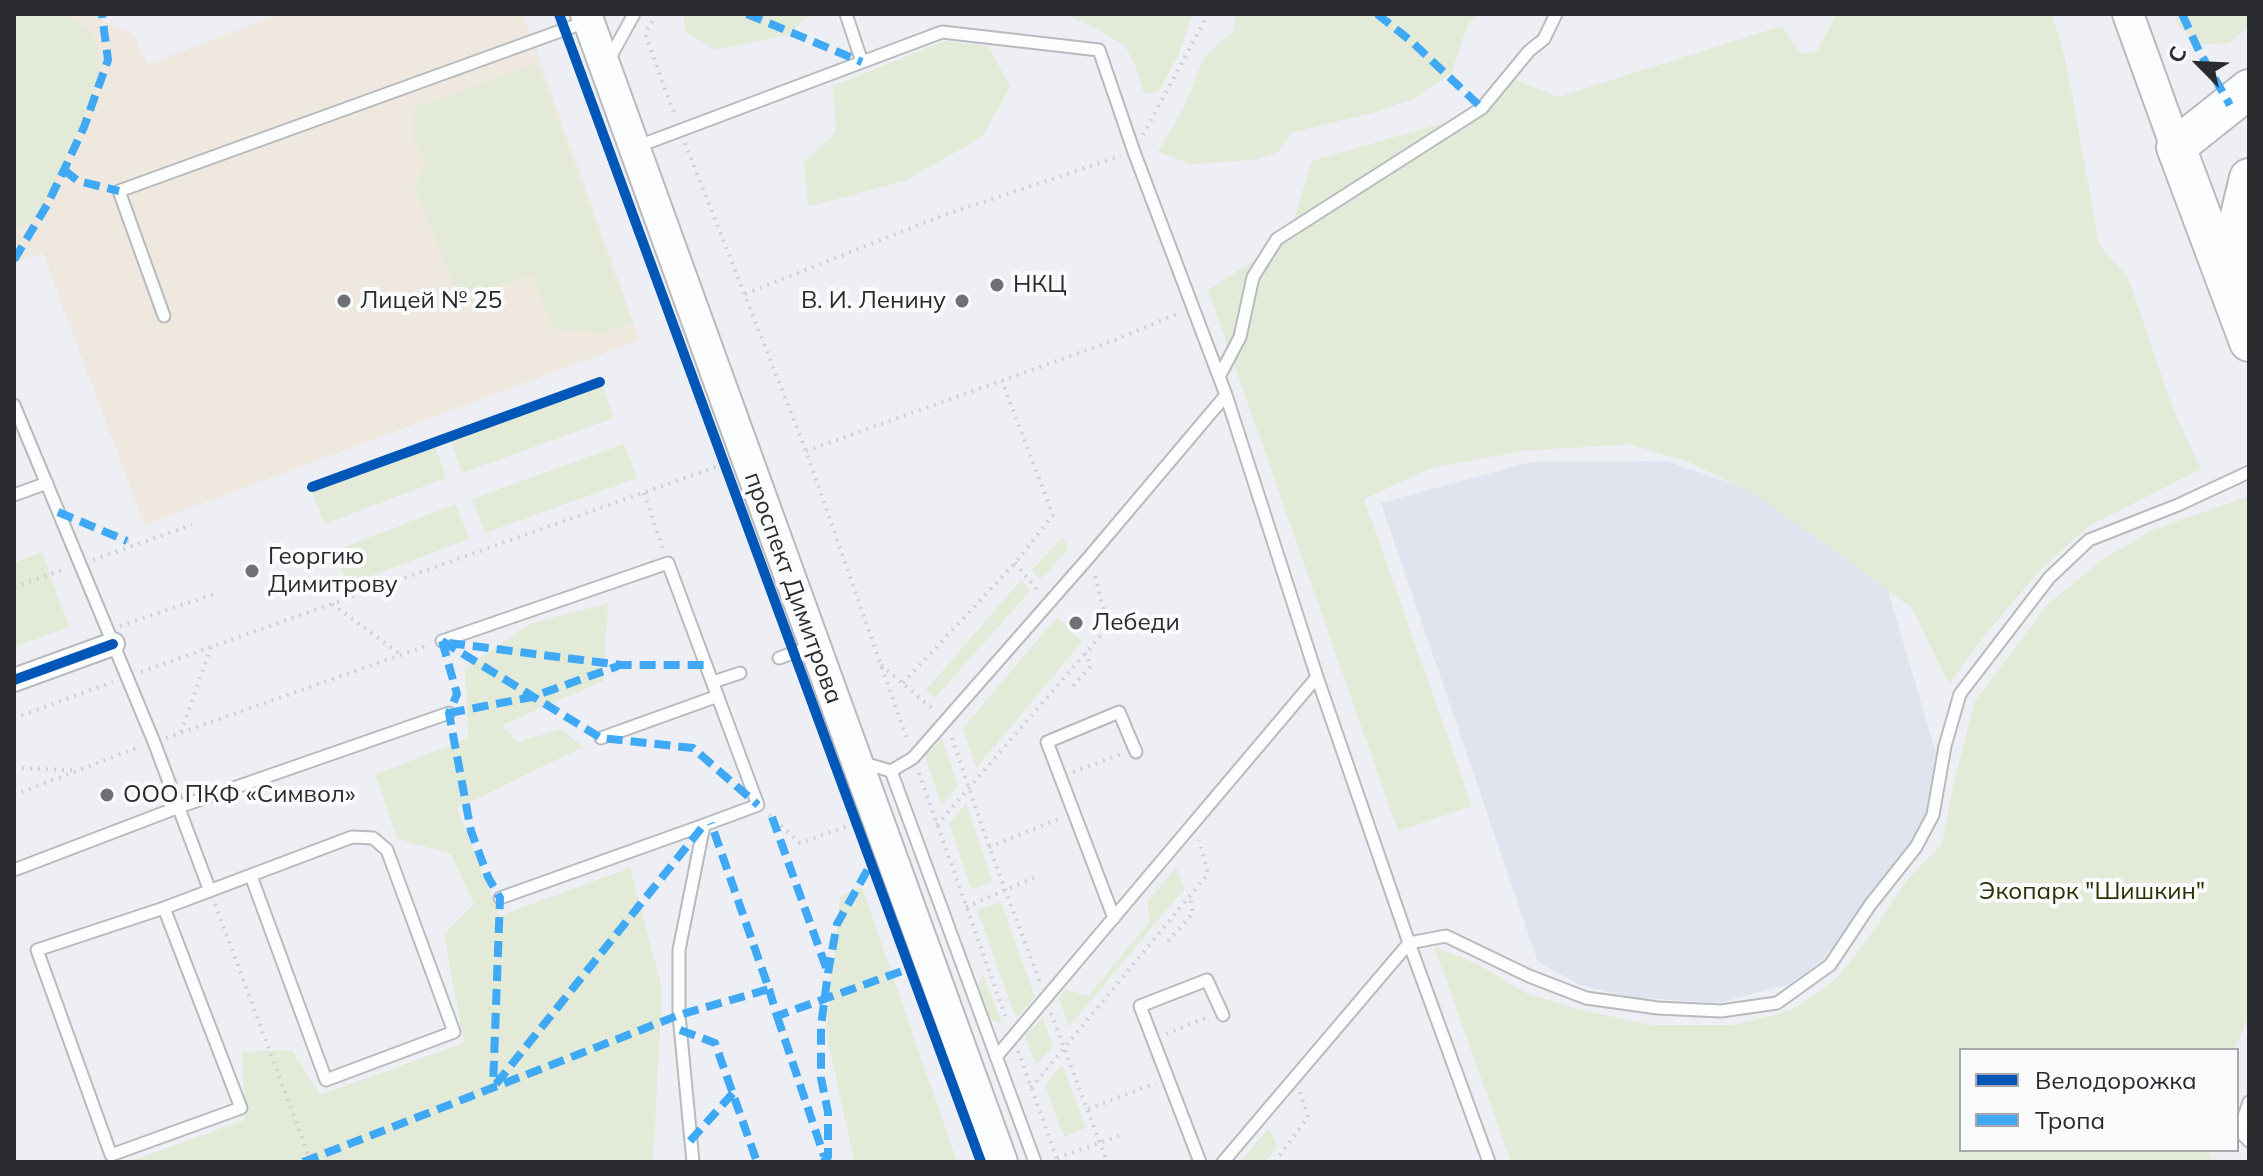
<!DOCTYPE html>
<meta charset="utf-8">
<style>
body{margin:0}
#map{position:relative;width:2263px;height:1176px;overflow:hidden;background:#edeff4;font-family:Mulish,sans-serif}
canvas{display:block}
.frame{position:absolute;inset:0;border:16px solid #2a2b2f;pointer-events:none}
.legend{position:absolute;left:1959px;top:1048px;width:280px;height:104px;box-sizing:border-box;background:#fafbfd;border:2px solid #a7a8ab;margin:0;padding:10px 14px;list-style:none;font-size:24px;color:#2a2b2f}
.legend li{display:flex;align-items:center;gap:16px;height:40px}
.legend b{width:40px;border:2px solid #a7a8ab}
.north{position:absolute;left:2159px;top:24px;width:80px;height:80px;-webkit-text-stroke:6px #fafbfd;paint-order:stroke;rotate:294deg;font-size:22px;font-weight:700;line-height:32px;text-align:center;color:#2a2b2f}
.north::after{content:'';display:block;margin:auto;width:28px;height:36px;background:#2a2b2f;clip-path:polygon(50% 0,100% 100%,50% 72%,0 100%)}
</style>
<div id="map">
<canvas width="2263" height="1176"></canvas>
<div class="frame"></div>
<ul class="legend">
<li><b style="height:10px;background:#0057b8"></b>Велодорожка</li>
<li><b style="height:10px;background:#3fa9f5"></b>Тропа</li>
</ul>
<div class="north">С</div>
</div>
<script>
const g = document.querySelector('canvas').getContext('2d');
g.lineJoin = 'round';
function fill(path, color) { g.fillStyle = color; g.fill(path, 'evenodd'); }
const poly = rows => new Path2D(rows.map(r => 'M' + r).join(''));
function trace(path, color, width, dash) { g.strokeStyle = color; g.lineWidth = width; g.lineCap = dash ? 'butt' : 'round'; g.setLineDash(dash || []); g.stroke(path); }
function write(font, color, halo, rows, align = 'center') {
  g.font = font + ' Mulish,sans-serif'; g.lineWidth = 8; g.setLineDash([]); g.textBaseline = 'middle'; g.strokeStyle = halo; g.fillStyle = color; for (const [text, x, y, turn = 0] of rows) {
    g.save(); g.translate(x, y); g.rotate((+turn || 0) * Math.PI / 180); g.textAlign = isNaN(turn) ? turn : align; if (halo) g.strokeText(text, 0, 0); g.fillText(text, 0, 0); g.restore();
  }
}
fill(poly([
 [1666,461,1870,531,1936,753,1927,812,1907,849,1823,959,1790,984,1718,1003,1628,997,1580,985,1538,962,1381,503,1531,462]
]), '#dfe4ef');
fill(poly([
 [14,14,87,14,134,34,147,65,279,14,523,14,640,340,144,525,43,253,14,263]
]), '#eee8df');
fill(poly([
 [22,14,61,14,76,21,94,36,100,62,92,100,50,193,33,219,14,230,14,18],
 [684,14,810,14,788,35,715,50,685,32],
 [1066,14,1192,14,1178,56,1158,92,1144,93,1136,67,1125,46,1097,29],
 [1236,14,1479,14,1467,26,1451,74,1415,98,1376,112,1291,133,1278,152,1254,160,1191,164,1158,152,1183,109,1204,58,1234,30],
 [1837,14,2052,14,2066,62,2099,244,2128,278,2173,409,2201,469,2089,526,2040,570,1985,635,1949,684,1912,608,1760,497,1689,462,1628,444,1523,451,1431,468,1364,499,1472,806,1398,831,1208,290,1288,239,1312,161,1457,119,1512,78,1558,97,1782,26,1801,54,1817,51],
 [2175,14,2249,14,2249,25,2229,43,2200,44,2177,24],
 [945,41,988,46,1010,86,983,136,907,180,808,207,804,163,836,132,833,86],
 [537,63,631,322,602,333,554,329,532,274,461,302,415,188,426,160,413,138,415,108],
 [602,384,614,418,462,473,450,439],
 [434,443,446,478,324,524,311,489],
 [624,444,637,478,485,533,472,499],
 [2249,496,2249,1015,2234,1050,1961,1050,1961,1150,2209,1150,2210,1157,2219,1162,1511,1162,1434,946,1479,965,1528,994,1577,1009,1651,1025,1735,1025,1792,1010,1834,981,1868,939,1906,881,1942,844,1954,782,1975,701,2047,605,2100,561,2153,530],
 [456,504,469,539,347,585,334,551],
 [1063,537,1068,549,1040,580,1032,570],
 [42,552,69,627,14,647,14,563],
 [1021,580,1030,591,935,698,926,690],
 [608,603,603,681,502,725,518,742,561,729,583,747,457,808,499,916,630,868,662,988,653,1162,128,1162,245,1120,242,1052,292,1050,320,1095,464,1043,444,934,474,904,451,854,398,839,375,775,468,738,465,668,530,624],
 [1057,617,1082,642,976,768,963,728],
 [942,738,958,785,942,805,925,757],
 [966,803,992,882,971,889,949,823],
 [1176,867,1184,889,1069,1027,1059,998,1065,990,1088,996,1150,921,1147,902],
 [862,887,957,1162,852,1162,854,1160,826,1032,840,896],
 [1001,902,1035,997,1016,1018,977,910],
 [983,974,1002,1023,995,1022,986,1014,976,989],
 [1043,1017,1053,1047,1036,1064,1025,1036],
 [1062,1065,1086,1128,1064,1137,1045,1085],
 [1269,1128,1277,1146,1265,1162,1243,1162,1242,1160]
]), '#e3ead7');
const lane = poly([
 [846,14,862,62],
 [607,63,634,14],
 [636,147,942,32,1099,50,1134,152,1226,395,1317,677,1409,943,1489,1162],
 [164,316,119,191,588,21],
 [1219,377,1240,337,1253,277,1277,239,1482,108,1529,51,1544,39,1556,14],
 [14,405,154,742,210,891],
 [14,495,47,483],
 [442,641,668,563,758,805,704,825,679,950,679,1015,693,1162],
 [779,658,813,646],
 [713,682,740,673],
 [601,738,718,696],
 [860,762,891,771,1035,1162],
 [891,771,913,758,1090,556,1226,395],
 [14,870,179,807,449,713],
 [500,898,704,825],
 [164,908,241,1108,111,1155,37,950,164,908,352,837,373,838,387,850,454,1032,326,1080,251,876],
 [1114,918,1047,742,1119,712,1136,752],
 [996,1057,1317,677],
 [2249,1102,2241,1125,2244,1136,2249,1141],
 [1200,1162,1140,1006,1207,980,1223,1015],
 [1223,1162,1409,943,1446,936,1529,976,1586,998,1658,1008,1721,1011,1777,1003,1830,965,1870,905,1916,847,1933,815,1945,746,1960,694,2049,578,2089,540,2178,505,2249,472]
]);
const street = poly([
 [14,680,113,644]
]);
const secondary = poly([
 [586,14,1002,1162],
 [2128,14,2176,147]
]);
const highway = poly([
 [2249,89,2176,147,2249,342],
 [2229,283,2238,224,2249,178]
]);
trace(lane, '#b8babe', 15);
trace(street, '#b8babe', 26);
trace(secondary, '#b8babe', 34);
trace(highway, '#b8babe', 42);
trace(poly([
 [656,14,645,34,675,116],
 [568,44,585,92],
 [1143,135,1208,14],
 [685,143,806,451,908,742],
 [745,294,944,215,1121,156],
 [806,451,1115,340,1179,313],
 [644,493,663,549],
 [127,541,131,542],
 [93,560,192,525],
 [1015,563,1039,592],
 [14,587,65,569],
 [332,604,400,654],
 [120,626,217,593],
 [881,665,935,711],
 [141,672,721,465],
 [903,683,1015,563,1053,515,1002,381],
 [1073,686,1091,666,1085,653],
 [14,718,113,682],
 [181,732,211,647],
 [166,738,429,645],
 [952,738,989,847,1040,982],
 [14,768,72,770],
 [1073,772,1121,754],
 [919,773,1007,1021],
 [14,795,139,747],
 [769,815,800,843,854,824],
 [937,825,1108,627,1094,572],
 [989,847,1061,818],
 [215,904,310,1159,313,1162],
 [966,907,1038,876],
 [1168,941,1193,913,1190,897],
 [1051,1013,1107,1162],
 [1166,1034,1210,1016],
 [1018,1051,1058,1162],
 [1031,1088,1208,874,1199,840],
 [1088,1109,1156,1083],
 [1057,1158,1119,1136],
 [1275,1162,1308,1117,1300,1092]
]), '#cfd0d2', 4, [2, 6]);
trace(lane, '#fcfdfd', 11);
trace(street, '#fcfdfd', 22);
trace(secondary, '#fcfdfd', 30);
trace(highway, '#fcfdfd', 38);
trace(poly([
 [747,14,862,62],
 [1377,14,1412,42,1482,108],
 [2182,14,2199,51,2230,105],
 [64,170,78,181,119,191],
 [14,260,47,205,64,170,84,127,108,60,102,14],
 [58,512,127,541],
 [442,641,457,694,449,713,471,831,488,877,500,898,493,1087],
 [442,641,601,738,693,748,758,805],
 [449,643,621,665,707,665],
 [449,713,532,697,618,666],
 [772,817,828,973],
 [769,989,777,1016,905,970],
 [777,1016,824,1156],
 [680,1030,715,1043,757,1162],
 [496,1084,704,825],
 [690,1141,733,1093],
 [303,1162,679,1015,769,989,711,823],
 [823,1162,828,1157,828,1112,821,1078,821,1026,828,973,837,924,868,869]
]), '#3fa9f5', 8, [16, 8]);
trace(poly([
 [559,14,981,1162],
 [312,487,600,382],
 [14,680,113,644]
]), '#0057b8', 10);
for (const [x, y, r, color] of [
 [997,285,8,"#6e7074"],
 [344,301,8,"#6e7074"],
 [962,301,8,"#6e7074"],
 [252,571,8,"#6e7074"],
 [1076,623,8,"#6e7074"],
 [107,795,8,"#6e7074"]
]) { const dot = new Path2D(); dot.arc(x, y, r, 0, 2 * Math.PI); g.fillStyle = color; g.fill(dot); trace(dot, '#fafbfd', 3); }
write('24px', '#2a2b2f', '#fafbfd', [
 ["НКЦ",1013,285],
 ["Лицей № 25",360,301],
 ["В. И. Ленину",946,301,"right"],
 ["Георгию",268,557],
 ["Димитрову",268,585],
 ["Лебеди",1092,623],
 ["ООО ПКФ «Символ»",123,795]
], 'left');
write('24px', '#2a2b2f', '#fafbfd', [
 ["проспект Димитрова",793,588,70]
]);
write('24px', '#293200', '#fafbfd', [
 ["Экопарк \"Шишкин\"",2092,892]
]);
</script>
